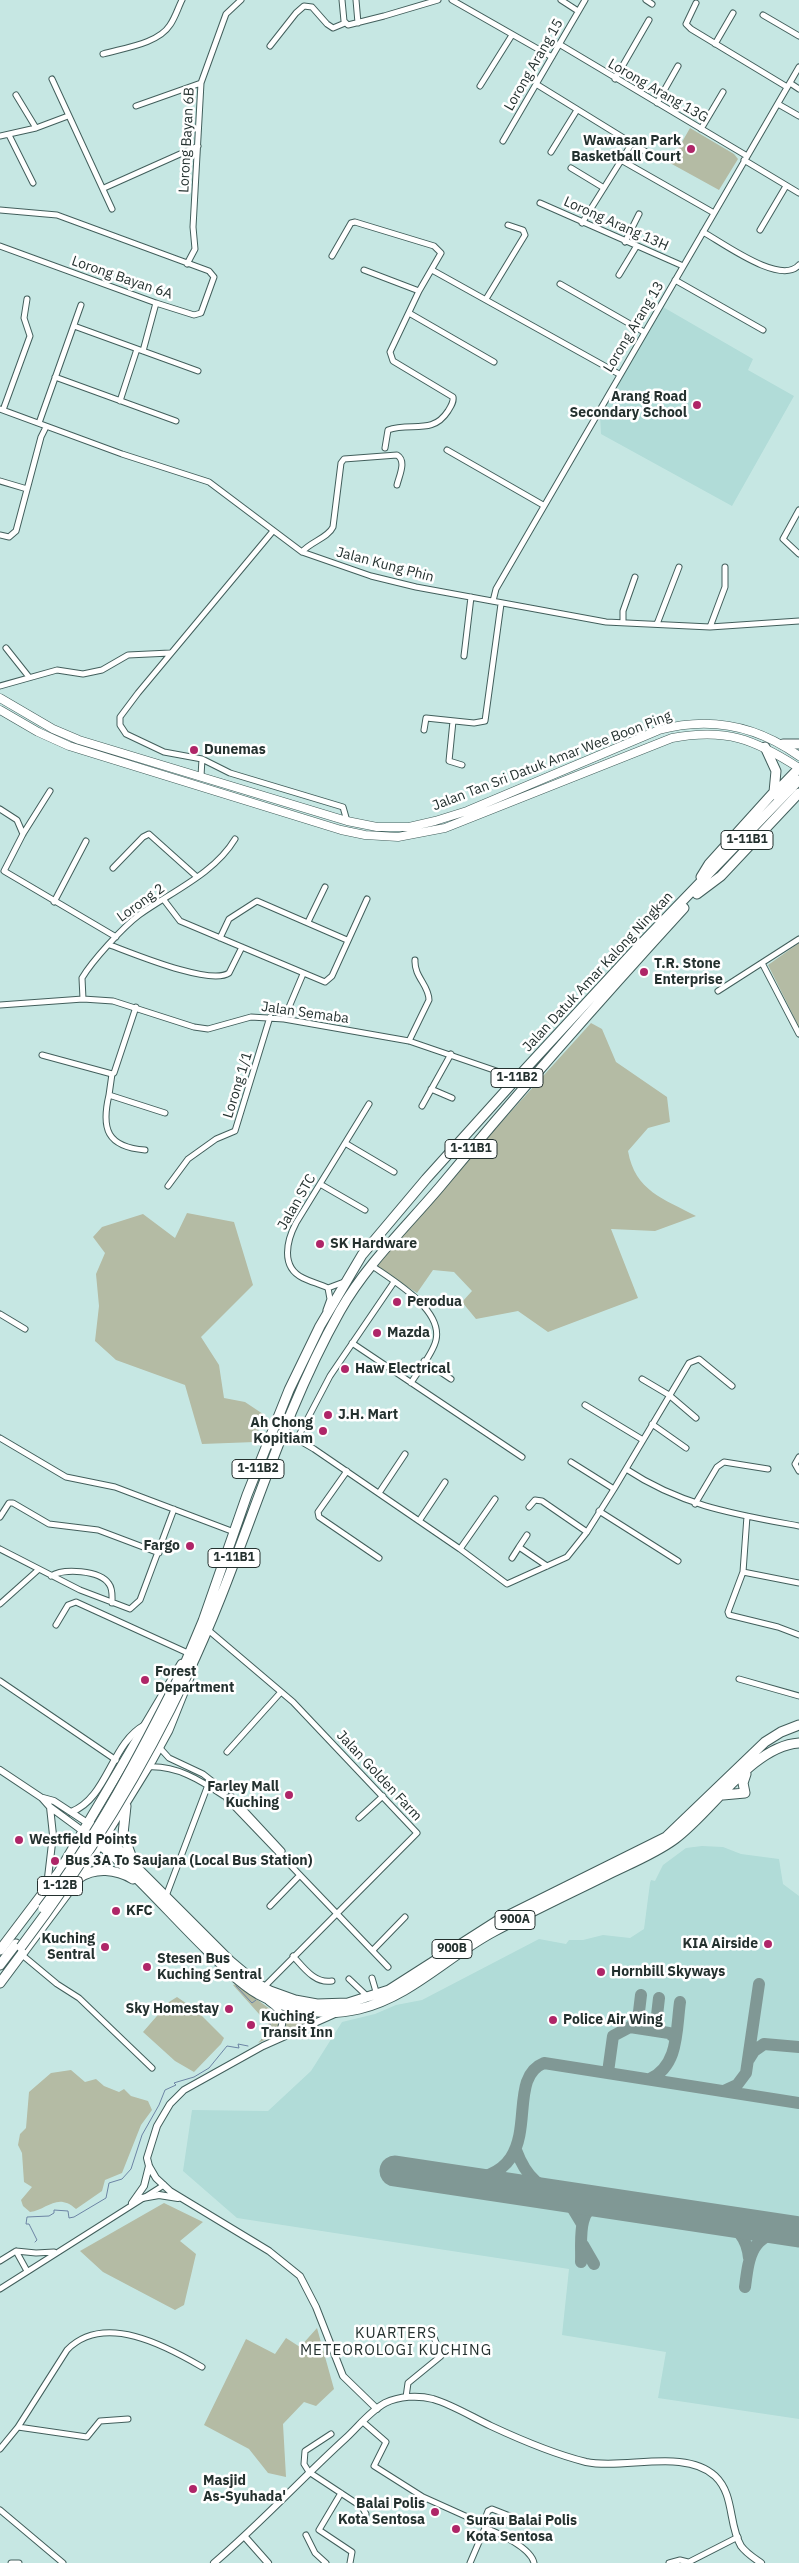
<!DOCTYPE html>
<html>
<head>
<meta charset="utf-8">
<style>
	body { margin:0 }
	canvas { display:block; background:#c6e7e3 }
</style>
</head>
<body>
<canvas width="799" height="2563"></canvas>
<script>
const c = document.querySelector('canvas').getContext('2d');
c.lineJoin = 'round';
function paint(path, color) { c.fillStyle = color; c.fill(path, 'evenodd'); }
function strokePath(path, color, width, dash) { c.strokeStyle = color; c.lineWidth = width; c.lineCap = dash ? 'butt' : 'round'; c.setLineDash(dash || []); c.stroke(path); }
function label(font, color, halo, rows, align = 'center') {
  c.font = font + ' "IBM Plex Sans",sans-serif'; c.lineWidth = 5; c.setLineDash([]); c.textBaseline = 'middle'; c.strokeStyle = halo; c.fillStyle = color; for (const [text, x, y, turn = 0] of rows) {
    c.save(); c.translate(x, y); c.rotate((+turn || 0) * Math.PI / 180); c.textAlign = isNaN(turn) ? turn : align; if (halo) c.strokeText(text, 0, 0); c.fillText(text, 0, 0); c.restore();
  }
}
paint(new Path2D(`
	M663,307L753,359L748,370L794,396L732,506L601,434L600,415Z
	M702,1846L723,1847L741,1854L779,1859L783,1884L799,1896V2419L658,2398L666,2352L562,2335L569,2269L237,2218L183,2171L192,2110L268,2111L311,2071L342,2022L375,2014L396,2005L422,2000L539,1939L566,1944L569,1940H583L603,1935L630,1938L644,1929L650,1883L651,1880L655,1881L663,1865L686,1848Z`), '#b1dcd8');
paint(new Path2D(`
	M690,128L734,154L738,159L719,190L670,163Z
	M799,943V1027L768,965Z
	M591,1023L602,1029L616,1062L667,1097L670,1122L648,1128L628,1151C635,1191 664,1199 696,1216L655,1231L611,1229L638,1298L548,1332L518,1311L476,1319L462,1302L472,1291L454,1272L433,1270L417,1293L377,1267L403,1231Z
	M187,1213L234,1222L253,1285L201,1337L219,1365L224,1398L245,1402L263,1414L255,1442L202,1444L185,1385L116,1360L95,1341L99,1306L96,1274L105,1253L93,1237L102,1227L143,1214L175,1238Z
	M236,1984L278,2015L281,2020L276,2035L258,2043L269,2031L268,2024L233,1985Z
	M177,1997L196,2010L224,2038L221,2044L194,2072L175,2061L143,2032L169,2002Z
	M284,2012L320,2020L281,2037L286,2028Z
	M71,2070L85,2082L96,2079L104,2086L119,2092L124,2089L131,2096L148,2101L152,2110L141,2125L122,2173L105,2180L102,2191L76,2209C57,2192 47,2210 30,2212L23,2206L21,2200L32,2187L24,2182L22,2153L18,2145L20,2134L26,2128L29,2092L51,2073Z
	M164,2203L203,2222L180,2241L196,2254L184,2305L175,2310L103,2272L80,2251Z
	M317,2328L334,2389L316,2406L304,2402L283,2424L286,2477L268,2473L249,2449L204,2425L246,2339L275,2354L286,2338L300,2347Z`), '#b4bba4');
strokePath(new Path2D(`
	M206,1957L210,1962
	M215,1967L227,1978
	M236,1986L252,2003L256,2000
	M262,2039L270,2031V2022
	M35,2242L37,2240L29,2224H26L27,2217L49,2216L54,2213V2210L68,2211L69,2218L74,2217L106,2198L109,2183L122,2179L131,2169L142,2135L159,2105L165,2090L176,2085L174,2083L177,2082L194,2077L209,2068L227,2046L239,2048L238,2044L248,2046`), '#6c84a4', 1);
strokePath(new Path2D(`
	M630,2027L669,2033L675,2038
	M650,2030L656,2024L659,1998
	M749,2059L754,2051L764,2044L799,2047
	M608,2072L613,2036L630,2027L638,2020L641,1995
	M650,2079C679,2065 676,2031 680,2002
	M724,2091L737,2085L746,2073L759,1984
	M516,2150C526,2177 540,2190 568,2197
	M456,2181C557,2178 498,2081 544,2063L799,2103
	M558,2196L570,2204L582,2224
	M720,2220C738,2228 747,2238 749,2258
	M583,2245L594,2264
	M581,2262C582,2241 576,2211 600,2202
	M745,2287C749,2256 751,2235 787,2230`), '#809895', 12);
strokePath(new Path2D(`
	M395,2171L799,2232`), '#809895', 31);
const minor = new Path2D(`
	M342,0L344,21L348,25L384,16L438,0
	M356,0L358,23
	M452,0L552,57
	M561,0L578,11
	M646,0L652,4
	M696,3L686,24L691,29L787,87
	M763,15L799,36
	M559,44L747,156
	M715,44L733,13
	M270,46L296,13L304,6L312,7L327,24L333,28L345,23
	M103,54C123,48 158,44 170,25C175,18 178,8 182,0
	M52,79L112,209
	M615,79L649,20
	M790,83L799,89
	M536,84L656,158
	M480,86L512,35
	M16,95L36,128
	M657,103L678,66
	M778,104L799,116
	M136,106L201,83
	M701,129L723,92
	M9,135L33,183
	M0,136L36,128L68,116
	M503,141L585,0
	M551,152L577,110
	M621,160L714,213
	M744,160L799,193
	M571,168L604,188
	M104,188L198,146
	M540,203L683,266
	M0,210L57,215L209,271L214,277L201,313L194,315L156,303L0,246
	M582,223L632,143
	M760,230L786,186
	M703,232C723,243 781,286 799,265
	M625,242L639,214
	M332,256L351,223L355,222L434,246L441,253L419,291L390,352L393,361L453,397C454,402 451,406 448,411C432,436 410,421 388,430L385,448
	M187,264L195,249L193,227L201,83L226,14L241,0
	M364,270L419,291
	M432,270L619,374
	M619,275L636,247
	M675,280L763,330
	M560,284L644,332
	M486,299L525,235L523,230L508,225
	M409,313L494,362
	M74,326L198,371
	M143,351L156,303
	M55,377L176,421
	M120,401L137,349
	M0,409L122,454L209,482L302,552L371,576L416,587L606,622L710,627L799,621
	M3,410L30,336L24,318L27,299
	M39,423L81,305
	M447,450L543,505
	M0,481L27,489
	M799,510L783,539L799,554
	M273,531L138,693L120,717V725L126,734L164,752L202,759L230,773L343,807L347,821
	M0,535L9,537L16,531L41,437L46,427
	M302,552C310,542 328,538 333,527L341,463L344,459L397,455C407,461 399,476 397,485
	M493,601L496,589L799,67
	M623,623V611L635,577
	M657,624L679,567
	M710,627L725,587V567
	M6,648L29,677
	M464,656L471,597
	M0,686L57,670L83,674L102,670L128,655L170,653
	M453,721L449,761L462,765
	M424,730L426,718L474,723L485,721L501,604
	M201,776L202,759
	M50,791L23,834L4,871L116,937
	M0,809L17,820L23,834
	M113,868L143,837L149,834L197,877
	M164,900L180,921L325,982L332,976L367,899
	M54,902L86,841
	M308,922L325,887
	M220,938L229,919L257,901L347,940
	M110,945C132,953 210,986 229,973L242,947
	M762,963L799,1034
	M718,991L799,939
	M83,999L82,978C92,961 123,927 139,915C171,892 214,874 235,839
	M0,1005L83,999L113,1001L194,1027L208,1029L251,1017L284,1019L409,1041L517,1078
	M284,1019L303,974
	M409,1041L429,1000C429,985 414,977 415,960
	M42,1055L112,1074L114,1073L136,1007
	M112,1074L109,1095L165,1113
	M431,1089L452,1098
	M109,1095C101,1129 107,1147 145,1150
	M422,1106L451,1054
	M345,1143L394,1172
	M320,1184L365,1210
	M168,1186L188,1159L216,1139L235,1131L270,1017
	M371,1265C392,1280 443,1309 436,1340C433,1354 418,1371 411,1383
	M328,1288L344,1282
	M326,1310L330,1299L328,1288C320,1284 311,1282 303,1278C280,1267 287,1240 296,1223L369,1104
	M0,1314L25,1329
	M352,1343L522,1457
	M424,1361L451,1379
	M642,1379L669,1395L696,1418
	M585,1405L643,1440
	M652,1424L686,1448
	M283,1431L314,1449L460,1549L507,1584L567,1557L587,1532L614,1489L689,1363L699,1359L732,1386
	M0,1438L66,1477L115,1487L234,1532
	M297,1439L330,1376L394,1282
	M799,1457L795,1464L799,1471
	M571,1462L614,1489
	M626,1469C682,1506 734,1514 799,1526
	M347,1471L318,1512L319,1517L379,1558
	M379,1493L405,1454
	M695,1504L717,1467L724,1462L768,1469
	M529,1507L535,1500L542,1501L587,1532
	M599,1511L678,1561
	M747,1516L743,1572L728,1612L729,1615L778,1627L799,1635
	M0,1517L9,1503H13L49,1524L98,1530L159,1553
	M419,1521L445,1482
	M527,1535L519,1547L547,1566
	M0,1549L80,1590L130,1609L140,1600L174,1509
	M460,1549L495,1499
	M512,1558L519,1547
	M743,1572L799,1583
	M51,1576C63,1568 100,1570 109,1584C113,1589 112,1597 112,1603
	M0,1604L38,1570
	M56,1625L68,1605L76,1602L190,1654
	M207,1629L293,1702L417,1833L264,1987
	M739,1679L799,1696
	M0,1681L116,1760
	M159,1747L169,1758L203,1774L226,1792
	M227,1752L281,1692
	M147,1767C176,1765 200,1780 224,1796
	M231,1796L282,1851L279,1854
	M227,1799L388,1967
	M359,1818L383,1796
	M166,1896L208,1785
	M270,1906L300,1875
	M373,1950L405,1917
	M21,1954L57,1984L79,1998L152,2068
	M293,1956C304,1968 315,1984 332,1981
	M372,1978L377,1995
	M349,1979L368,1997
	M16,2251L27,2271
	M0,2261L16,2251L36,2253L54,2252
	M0,2289L164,2185
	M406,2397L408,2383L441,2356L432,2332
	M363,2422L386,2442L374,2466L423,2497L483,2524L485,2528L470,2563
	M18,2427L67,2350C104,2312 166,2346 202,2367
	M331,2434L305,2451L304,2464L309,2472L362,2507L366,2514L365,2522
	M0,2449L18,2427L87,2437L100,2421L128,2419
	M341,2493L319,2530L352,2552L350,2563
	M0,2510L63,2563
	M483,2524L488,2511L492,2509L515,2518
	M485,2528C499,2533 531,2548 534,2563
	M306,2535L315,2553L326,2563
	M11,2563H19
	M669,2563L680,2560L688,2562
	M687,2563L738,2537`);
const tertiary = new Path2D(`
	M0,1770L42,1798L50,1807L84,1832
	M43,1798L54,1801L89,1824
	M71,1812C108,1798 111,1743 145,1725
	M47,1886L53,1835L50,1807
	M269,2002C285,2013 286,2022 276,2039
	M337,2013L263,2046L184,2090L170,2104L157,2126L147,2158L149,2166L156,2178L170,2191L269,2251L300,2276L316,2307L343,2376L377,2409
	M142,2198L159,2195L178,2198
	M132,2203L144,2186L149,2166
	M245,2537L268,2563
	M214,2563C260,2524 301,2479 346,2438C358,2427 370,2411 385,2403C399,2396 418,2395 433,2399C453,2405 472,2417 491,2426C521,2440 554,2454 586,2462C624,2470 685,2448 715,2476C735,2495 728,2524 741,2546C746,2553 754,2558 761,2563`);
const secondary = new Path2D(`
	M0,698L53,729L79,740L347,821L377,827H409L435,821L467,811L659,730C710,716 757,726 799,756
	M0,710L38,732L69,746L341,830L365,835L398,837L445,828L672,738C726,728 754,739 799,768`);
const trunk = new Path2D(`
	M783,744H799
	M773,795L799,768
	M701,877L709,864L774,792L776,771L765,747
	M697,894L721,876L799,793
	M182,1671L203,1621L247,1495L289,1390L320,1326L362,1255L426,1179L517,1078L637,948L799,780
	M187,1675C244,1556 275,1426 340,1311C366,1265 405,1228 439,1188C518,1093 600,1000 684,908
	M723,1795L745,1793L743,1783L746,1774
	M126,1806L123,1834L133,1861
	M89,1824L110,1841L230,1961L255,1982L270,1991L295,2000L317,2004L348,2003L389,1990L497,1921L666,1837L765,1742L781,1732L799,1725
	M84,1832C129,1865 166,1910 206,1949C222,1965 238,1982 258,1994C288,2011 325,2017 359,2009C410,1997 448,1956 493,1932C532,1911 573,1892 613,1872C634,1862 656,1853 675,1839C712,1812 752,1746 799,1743
	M79,1878C95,1867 116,1869 133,1879
	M0,1950L59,1872L182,1664
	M0,1965L16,1944
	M0,1983L82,1873L151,1761L168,1730L190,1675`);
strokePath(minor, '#425f5c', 7);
strokePath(tertiary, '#425f5c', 8);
strokePath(secondary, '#425f5c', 9);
strokePath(trunk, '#425f5c', 11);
strokePath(minor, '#fff', 5);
strokePath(tertiary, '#fff', 6);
strokePath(secondary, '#fff', 8);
strokePath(trunk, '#fff', 9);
const trunkBridge = new Path2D(`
	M43,1908C98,1835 141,1753 182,1671
	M21,1947C86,1861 141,1773 187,1675`);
strokePath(trunkBridge, '#425f5c', 11, []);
strokePath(trunkBridge, '#fff', 9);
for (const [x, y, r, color] of [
	[691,149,5,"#af2668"],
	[697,405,5,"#af2668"],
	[194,750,5,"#af2668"],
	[644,972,5,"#af2668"],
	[320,1244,5,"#af2668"],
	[397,1302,5,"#af2668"],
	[377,1333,5,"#af2668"],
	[345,1369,5,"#af2668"],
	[328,1415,5,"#af2668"],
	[323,1431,5,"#af2668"],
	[190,1546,5,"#af2668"],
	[145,1680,5,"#af2668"],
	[289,1795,5,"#af2668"],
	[19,1840,5,"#af2668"],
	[55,1861,5,"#af2668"],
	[116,1911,5,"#af2668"],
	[768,1944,5,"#af2668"],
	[105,1947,5,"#af2668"],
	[147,1967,5,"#af2668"],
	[601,1972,5,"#af2668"],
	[229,2009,5,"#af2668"],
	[553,2020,5,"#af2668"],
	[251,2025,5,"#af2668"],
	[193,2489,5,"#af2668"],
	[435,2512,5,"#af2668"],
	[456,2529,5,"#af2668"]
]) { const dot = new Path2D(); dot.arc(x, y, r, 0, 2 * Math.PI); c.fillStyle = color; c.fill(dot); strokePath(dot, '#fff', 2); }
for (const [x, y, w] of [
	[747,840,52],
	[517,1078,52],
	[471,1149,52],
	[258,1469,52],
	[234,1558,52],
	[60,1886,45],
	[515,1920,40],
	[452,1949,40]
]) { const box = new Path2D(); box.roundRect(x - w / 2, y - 9.5, w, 19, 4); c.fillStyle = '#fff'; c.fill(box); strokePath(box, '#24312f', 1); }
label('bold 12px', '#24312f', null, [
	["1-11B1",747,840],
	["1-11B2",517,1078],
	["1-11B1",471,1149],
	["1-11B2",258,1469],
	["1-11B1",234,1558],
	["1-12B",60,1886],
	["900A",515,1920],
	["900B",452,1949]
]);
label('14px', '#24312f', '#fff', [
	["Lorong Arang 15",534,65,-60],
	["Lorong Arang 13G",658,91,30],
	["Lorong Bayan 6B",187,140,-87],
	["Lorong Arang 13H",616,224,24],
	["Lorong Bayan 6A",122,278,19],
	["Lorong Arang 13",634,327,-59],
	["Jalan Kung Phin",385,565,15],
	["Jalan Tan Sri Datuk Amar Wee Boon Ping",552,761,-21],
	["Lorong 2",141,903,-36],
	["Jalan Datuk Amar Kalong Ningkan",598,972,-47],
	["Jalan Semaba",305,1013,8],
	["Lorong 1/1",238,1085,-73],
	["Jalan STC",297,1202,-60],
	["Jalan Golden Farm",379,1776,47]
]);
label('bold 14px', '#24312f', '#fff', [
	["Wawasan Park",681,141,"right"],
	["Basketball Court",681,157,"right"],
	["Arang Road",687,397,"right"],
	["Secondary School",687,413,"right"],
	["Dunemas",204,750],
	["T.R. Stone",654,964],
	["Enterprise",654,980],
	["SK Hardware",330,1244],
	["Perodua",407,1302],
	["Mazda",387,1333],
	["Haw Electrical",355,1369],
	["J.H. Mart",338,1415],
	["Ah Chong",313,1423,"right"],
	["Kopitiam",313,1439,"right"],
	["Fargo",180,1546,"right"],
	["Forest",155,1672],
	["Department",155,1688],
	["Farley Mall",279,1787,"right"],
	["Kuching",279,1803,"right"],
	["Westfield Points",29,1840],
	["Bus 3A To Saujana (Local Bus Station)",65,1861],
	["KFC",126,1911],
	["Kuching",95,1939,"right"],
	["Sentral",95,1955,"right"],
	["KIA Airside",758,1944,"right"],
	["Stesen Bus",157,1959],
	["Kuching Sentral",157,1975],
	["Hornbill Skyways",611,1972],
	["Sky Homestay",219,2009,"right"],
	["Kuching",261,2017],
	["Transit Inn",261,2033],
	["Police Air Wing",563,2020],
	["Masjid",203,2481],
	["As-Syuhada'",203,2497],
	["Balai Polis",425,2504,"right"],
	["Kota Sentosa",425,2520,"right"],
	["Surau Balai Polis",466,2521],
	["Kota Sentosa",466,2537]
], 'left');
c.letterSpacing = '1px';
label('15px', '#24312f', '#fff', [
	["KUARTERS",396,2334],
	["METEOROLOGI KUCHING",396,2351]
]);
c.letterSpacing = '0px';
</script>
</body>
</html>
